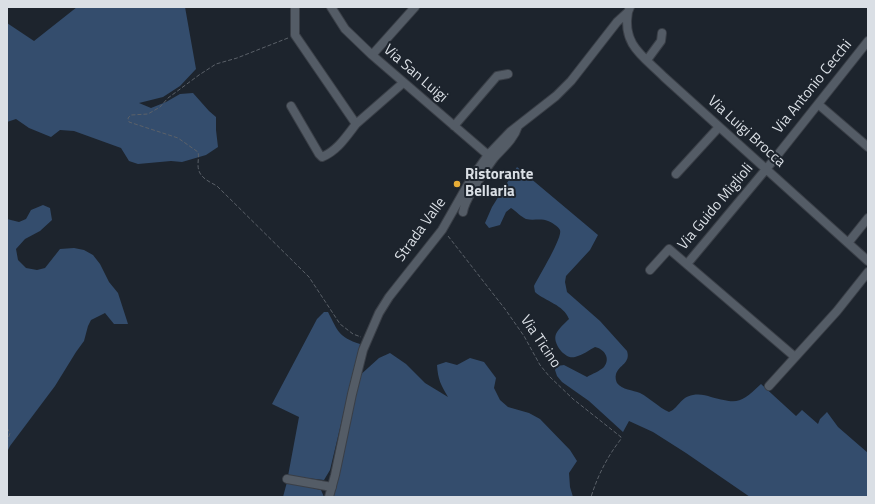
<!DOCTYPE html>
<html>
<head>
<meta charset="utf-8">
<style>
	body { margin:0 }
	#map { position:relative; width:875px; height:504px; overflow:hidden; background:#1d242d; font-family:"Titillium Web",sans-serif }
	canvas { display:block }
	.frame { position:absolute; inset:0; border:8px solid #dadfe5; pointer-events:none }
</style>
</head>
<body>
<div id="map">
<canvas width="875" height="504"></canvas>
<div class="frame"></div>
</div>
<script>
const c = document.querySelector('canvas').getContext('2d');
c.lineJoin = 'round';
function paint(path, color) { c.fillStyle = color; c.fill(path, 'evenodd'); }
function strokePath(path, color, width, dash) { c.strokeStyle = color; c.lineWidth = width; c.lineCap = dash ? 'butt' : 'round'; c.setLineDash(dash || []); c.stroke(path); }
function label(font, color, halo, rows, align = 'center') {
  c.font = font + ' "Titillium Web",sans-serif'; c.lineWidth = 4; c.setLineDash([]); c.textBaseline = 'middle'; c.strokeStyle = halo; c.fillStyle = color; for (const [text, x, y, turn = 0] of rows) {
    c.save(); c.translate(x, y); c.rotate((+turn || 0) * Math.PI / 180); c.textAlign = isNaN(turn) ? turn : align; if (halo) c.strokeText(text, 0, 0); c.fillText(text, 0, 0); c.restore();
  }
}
paint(new Path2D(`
	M77,7H185L196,69L180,86L163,97L139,103L151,108L166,102L180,94L193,93L209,111L216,117V130L218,147L206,155L182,162L171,161L138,164L129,161L121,148L74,131L60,130L51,137L29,128L16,119L7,122V23L34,41Z
	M517,167L598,235L590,250L566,276L565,282L567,292L600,321L627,351C631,363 619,365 616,374C615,377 616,381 617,383C622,390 633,390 640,393C650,398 658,407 669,412C678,409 680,397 693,395C699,394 706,395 711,397C738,404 740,404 761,384L796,416L802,410L818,424L820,419L827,412L838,427L868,453V497H750L686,453L653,432L629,421L623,432L589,401L562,382L557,376L555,370L557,366L564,365L587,377C592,374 600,371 604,367C611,358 604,349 595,347C589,350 583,355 575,357C565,360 552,343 556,334C559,328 565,323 569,319C564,305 545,301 535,292L534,286C539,276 563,237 560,230C558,226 551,222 548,221C541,218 533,221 526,219C521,217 516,211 511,208L506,212L500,225L489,228L485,223L492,207Z
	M43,205L50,208L52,220L40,231L25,239L16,249L18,260L26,268L37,270L45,268L60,249L74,248L84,250L93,255L100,264L109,282L118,293L128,324H114L105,313L91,320L88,326L84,341L76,352L55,386L10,446L7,452V219L19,222L26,219L31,210Z
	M324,312H328C338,331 338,337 360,344L330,470L324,480L288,476L299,417L272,404L317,319Z
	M390,353L406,364L425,383L448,397C441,385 438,380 437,365L446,362L457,365L470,358L484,362L496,378L494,388L500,400L508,407L529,413L540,419L570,450L577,461L569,473L570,487L573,497H331L358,377L379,358Z
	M287,482L321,490L324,497H283Z`), '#344d6d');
const minor = new Path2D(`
	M295,7V35L356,124L403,83
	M331,7L345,29L372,55L488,155
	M628,12C622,45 643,56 664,77L868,261
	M372,55L415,7
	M647,60L661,41L662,33
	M818,104L868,147
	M291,106L319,154L322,157C337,151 346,137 356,124
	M454,126L497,76L508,74
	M676,174L719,127
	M463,212C465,199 486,169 494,158C503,148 514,139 518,126
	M848,243L868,218
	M687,264L772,162L868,41
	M650,270L669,249L795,357
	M769,386L837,311L868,272
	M287,479L332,487
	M329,497L335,475L352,394L363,350L379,313L389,297L442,230L471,179L488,155L510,132L556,96L571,81L617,22L628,12L630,7`);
strokePath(minor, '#3a3f47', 10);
strokePath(new Path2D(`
	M288,38L237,58L216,64L199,75L168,98L160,107L148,114L131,115L128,118L129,122L178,138L198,152C199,156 198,160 198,165C198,177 208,181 217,186L309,277L340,324L353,334L361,337
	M448,236L505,309L524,336L540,365L549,376L573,399L621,437V439C607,457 598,475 591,497
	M7,428L10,433L7,442`), '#5b6169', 1, [4, 2]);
strokePath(minor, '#545c66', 8);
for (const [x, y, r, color] of [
	[457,184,4,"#e6ac36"]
]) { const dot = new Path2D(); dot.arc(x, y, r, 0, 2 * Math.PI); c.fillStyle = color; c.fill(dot); strokePath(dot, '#1d242d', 1.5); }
label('15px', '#dadfe5', '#1d242d', [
	["Via San Luigi",415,74,41],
	["Via Antonio Cecchi",813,87,-51],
	["Via Luigi Brocca",746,132,42],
	["Via Guido Miglioli",716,207,-50],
	["Strada Valle",421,230,-54],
	["Via Ticino",540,342,56]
]);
label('bold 15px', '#dadfe5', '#1d242d', [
	["Ristorante",465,175],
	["Bellaria",465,192]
], 'left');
</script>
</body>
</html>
